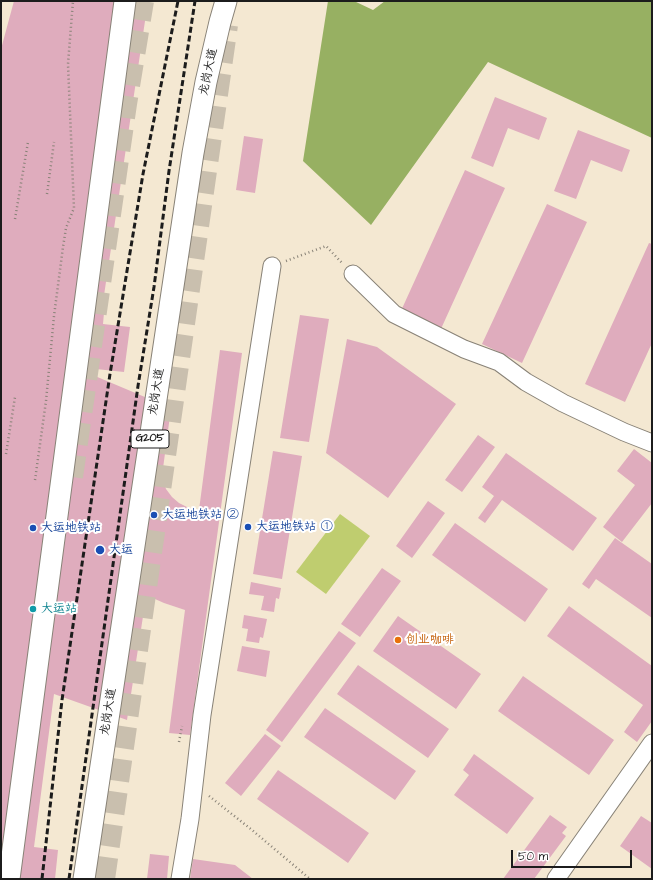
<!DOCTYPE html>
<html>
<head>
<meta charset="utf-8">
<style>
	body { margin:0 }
	#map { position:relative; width:653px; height:880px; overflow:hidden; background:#f4e8d2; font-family:"Architects Daughter",sans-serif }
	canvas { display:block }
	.frame { position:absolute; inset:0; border:2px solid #1c1c1c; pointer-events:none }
	.scale { position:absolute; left:511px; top:850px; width:121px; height:18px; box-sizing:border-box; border:2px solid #1c1c1c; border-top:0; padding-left:5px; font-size:12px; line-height:14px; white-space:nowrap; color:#1c1c1c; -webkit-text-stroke:3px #fff; paint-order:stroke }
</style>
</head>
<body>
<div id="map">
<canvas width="653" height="880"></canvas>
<div class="frame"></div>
<div class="scale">50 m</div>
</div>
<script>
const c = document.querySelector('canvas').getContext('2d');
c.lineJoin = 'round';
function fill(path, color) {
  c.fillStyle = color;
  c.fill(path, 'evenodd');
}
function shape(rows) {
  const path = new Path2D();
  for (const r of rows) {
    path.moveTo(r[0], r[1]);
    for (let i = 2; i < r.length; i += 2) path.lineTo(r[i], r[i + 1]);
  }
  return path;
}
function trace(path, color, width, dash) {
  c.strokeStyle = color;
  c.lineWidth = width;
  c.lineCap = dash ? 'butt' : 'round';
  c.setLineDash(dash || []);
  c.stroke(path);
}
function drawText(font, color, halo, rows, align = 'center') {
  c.font = font + ' "Architects Daughter","LXGW WenKai TC",sans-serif';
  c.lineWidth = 4;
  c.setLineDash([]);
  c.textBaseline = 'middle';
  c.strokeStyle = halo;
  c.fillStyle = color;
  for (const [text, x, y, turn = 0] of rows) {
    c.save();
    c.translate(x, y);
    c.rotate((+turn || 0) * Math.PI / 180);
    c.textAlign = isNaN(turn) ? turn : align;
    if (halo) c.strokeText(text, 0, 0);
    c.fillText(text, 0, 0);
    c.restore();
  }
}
fill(shape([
	[340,514,370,536,326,594,296,572]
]), '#bfcd6f');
fill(shape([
	[328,1,354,1,373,10,385,1,652,1,652,138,488,62,371,225,303,161]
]), '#97b062');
fill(shape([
	[14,1,148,1,103,302,105,302,103,324,130,327,124,372,96,369,95,376,171,408,162,476,166,489,172,497,179,503,189,508,199,510,220,350,242,353,190,735,169,733,185,610,164,603,155,599,144,610,127,720,54,694,34,847,58,850,55,879,1,879,1,49],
	[495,97,547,118,539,140,508,128,493,167,471,158],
	[578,130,630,150,622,172,591,160,576,199,554,191],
	[244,136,263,139,255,193,236,190],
	[465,170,505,188,440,331,400,313],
	[547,204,587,222,522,363,482,344],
	[649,243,652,244,652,343,625,402,585,384],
	[300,315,329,319,309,442,280,438],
	[347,339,377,347,456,404,388,498,326,453],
	[478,435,495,447,462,492,445,480],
	[634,449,652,463,652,503,622,542,603,527,635,485,617,471],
	[273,451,302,456,282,579,253,574],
	[506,453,597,518,573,551,502,500,485,523,478,518,494,496,482,487],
	[428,501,445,513,412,558,396,546],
	[455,523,548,589,525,622,432,555],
	[615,538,652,564,652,618,596,579,589,589,582,584],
	[382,568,401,581,360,637,341,624],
	[251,582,281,588,279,599,276,598,274,612,261,610,264,596,249,594],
	[569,606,652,666,652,721,637,742,624,732,643,705,547,636],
	[244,615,267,619,263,638,260,637,259,643,246,641,248,629,242,628],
	[398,616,481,674,456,709,373,651],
	[339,631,356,643,282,742,266,730],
	[242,646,270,651,266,677,237,671],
	[358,665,449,729,428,758,337,694],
	[523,676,614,740,589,775,498,711],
	[325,708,416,771,395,800,304,737],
	[265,734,281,746,241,796,225,783],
	[474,754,534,798,507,834,454,795,469,775,463,770],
	[278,770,369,833,348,863,257,799],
	[550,815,567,827,562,833,566,836,534,879,503,879],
	[641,816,652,823,652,869,620,846],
	[150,854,169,856,167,879,147,879],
	[193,859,235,865,253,879,190,879]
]), '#dfacbd');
trace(shape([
	[72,477,126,104,143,1],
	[104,879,227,25]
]), '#c9bfae', 22, [22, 11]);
const minor = shape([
	[353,274,394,314,464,349,499,362,526,382,563,403,624,432,652,443],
	[180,879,190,819,202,715,272,266],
	[556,879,652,743]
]);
const major = shape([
	[9,879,125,1],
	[84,879,193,153,206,82,220,22,226,1]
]);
trace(minor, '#888277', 19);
trace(major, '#888277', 23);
trace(shape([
	[47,194,54,142],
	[15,219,28,142],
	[286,261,326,246,343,264],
	[6,454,15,397],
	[35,480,46,401,54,316,63,247,66,228,74,208,68,64,73,1],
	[179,742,182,726],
	[209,796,252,830,310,879]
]), '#888277', 2.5, [1, 3]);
trace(minor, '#fff', 17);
trace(major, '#fff', 21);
trace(shape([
	[42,879,62,700,110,374,143,174,178,1],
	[69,879,138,386,154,287,169,171,195,1]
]), '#1c1c1c', 3, [6, 3]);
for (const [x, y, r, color] of [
	[154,515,4,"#1a4fb4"],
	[248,527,4,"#1a4fb4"],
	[33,528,4,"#1a4fb4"],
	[100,550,5,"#1a4fb4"],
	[33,609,4,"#0f9aa8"],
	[398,640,4,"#e8710a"]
]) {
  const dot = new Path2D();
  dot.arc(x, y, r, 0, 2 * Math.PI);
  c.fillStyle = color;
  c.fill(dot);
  trace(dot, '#fff', 1.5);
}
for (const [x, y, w] of [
	[150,439,38]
]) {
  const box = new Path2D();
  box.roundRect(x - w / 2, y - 9, w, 18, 3);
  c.fillStyle = '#fff';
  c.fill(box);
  trace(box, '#1c1c1c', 1);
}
drawText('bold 11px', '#1c1c1c', null, [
	["G205",150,439]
]);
drawText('12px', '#1c1c1c', '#fff', [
	["龙岗大道",209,72,-78],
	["龙岗大道",157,392,-81],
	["龙岗大道",109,712,-81]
]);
drawText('12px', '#164399', '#fff', [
	["大运地铁站 ②",162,515],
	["大运地铁站 ①",256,527],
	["大运地铁站",41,528],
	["大运",109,550]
], 'left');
drawText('12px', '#0d838f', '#fff', [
	["大运站",41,609]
], 'left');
drawText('12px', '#c56008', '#fff', [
	["创业咖啡",406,640]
], 'left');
</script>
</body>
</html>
